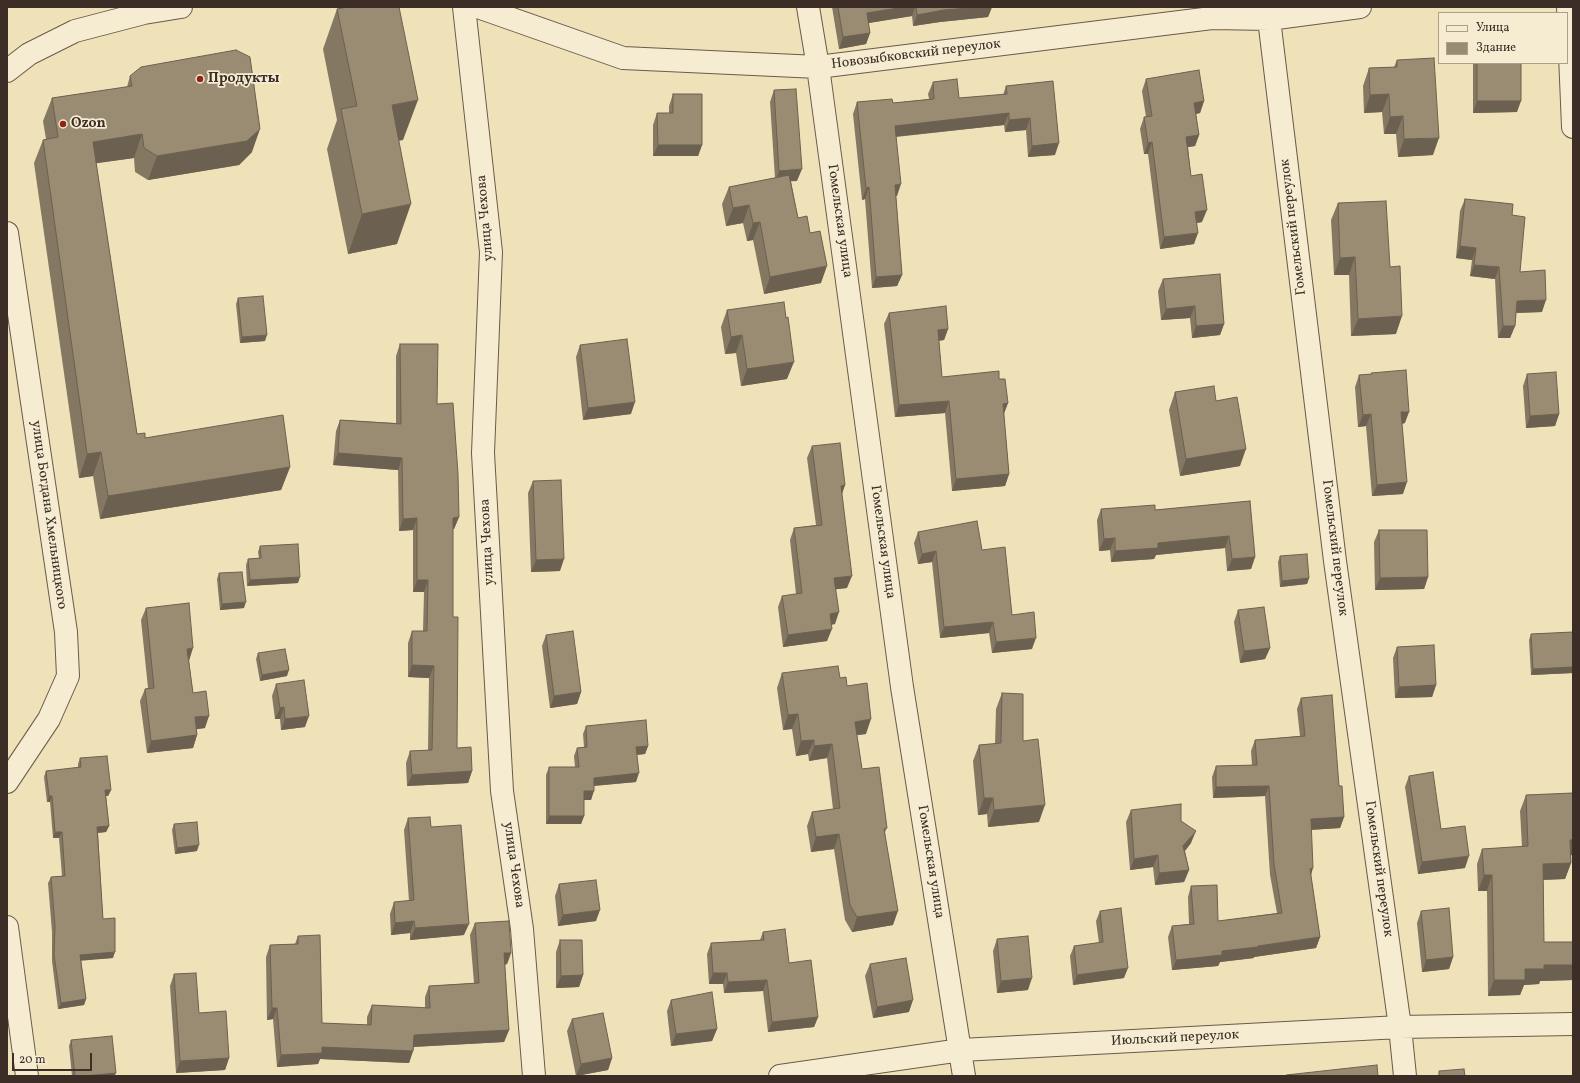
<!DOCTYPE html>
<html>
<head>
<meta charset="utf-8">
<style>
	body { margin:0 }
	#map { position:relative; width:1580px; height:1083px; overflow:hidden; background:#efe2b9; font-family:Vollkorn,serif }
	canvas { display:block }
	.frame { position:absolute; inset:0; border:8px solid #3d2d27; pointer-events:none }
	.legend { position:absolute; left:1438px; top:12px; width:130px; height:52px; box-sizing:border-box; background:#f5ecd2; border:1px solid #aba08e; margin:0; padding:5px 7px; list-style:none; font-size:12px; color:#3d2d27 }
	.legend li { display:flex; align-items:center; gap:8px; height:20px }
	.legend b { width:20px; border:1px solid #aba08e }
	.scale { position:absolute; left:12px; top:1053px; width:80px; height:18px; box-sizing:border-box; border:2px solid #3d2d27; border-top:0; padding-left:5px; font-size:12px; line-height:14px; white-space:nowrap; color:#3d2d27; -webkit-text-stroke:3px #f5ecd2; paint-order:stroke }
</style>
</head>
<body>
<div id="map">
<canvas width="1580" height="1083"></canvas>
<div class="frame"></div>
<ul class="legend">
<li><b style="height:5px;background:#f5ecd2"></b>Улица</li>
<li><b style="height:11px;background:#9a8b73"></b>Здание</li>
</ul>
<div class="scale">20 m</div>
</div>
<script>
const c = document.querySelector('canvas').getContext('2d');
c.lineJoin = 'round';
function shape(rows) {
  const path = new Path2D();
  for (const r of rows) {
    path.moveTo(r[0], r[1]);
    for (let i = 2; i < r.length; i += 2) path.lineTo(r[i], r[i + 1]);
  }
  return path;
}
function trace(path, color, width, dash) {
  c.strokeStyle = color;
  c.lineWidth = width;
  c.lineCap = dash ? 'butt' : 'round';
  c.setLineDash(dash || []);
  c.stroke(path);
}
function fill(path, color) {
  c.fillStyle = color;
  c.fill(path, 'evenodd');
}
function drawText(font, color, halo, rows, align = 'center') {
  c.font = font + ' Vollkorn,serif';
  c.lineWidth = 3.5;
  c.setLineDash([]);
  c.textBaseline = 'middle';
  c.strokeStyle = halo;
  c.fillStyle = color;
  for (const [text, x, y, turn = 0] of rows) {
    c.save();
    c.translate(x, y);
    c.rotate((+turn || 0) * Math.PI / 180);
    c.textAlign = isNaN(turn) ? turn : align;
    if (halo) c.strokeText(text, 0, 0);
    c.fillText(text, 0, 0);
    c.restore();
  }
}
const minor = shape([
	[464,7,491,252,483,453,502,791,522,929,534,1076],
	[478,7,623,58,818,67,1212,18,1269,19,1360,7],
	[808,7,818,67,902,687,964,1076],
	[1568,7,1573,127],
	[1269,19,1335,561,1400,1027,1405,1076],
	[7,71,29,54,75,31,144,13,181,7],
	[7,233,66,632,68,676,49,719,7,782],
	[7,927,27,1076],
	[780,1076,961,1050,1400,1027,1573,1024]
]);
trace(minor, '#6a5a4c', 24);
trace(minor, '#f5ecd2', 22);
fill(shape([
	[832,7,992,7,988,17,940,22,913,26,912,16,868,23,870,33,866,44,839,49],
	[337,9,403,140,399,140,397,244,348,254,327,149,337,120,323,49],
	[1397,60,1433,155,1398,157,1396,134,1384,134,1382,112,1364,113,1363,86,1369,68,1394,67],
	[1473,63,1521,63,1517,112,1473,113],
	[130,76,252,152,239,165,148,180,135,172,134,158,96,163,137,434,145,438,290,467,281,490,100,519,93,476,79,478,34,163,43,140,46,139,43,121,52,98,127,87],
	[1146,79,1204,101,1200,113,1196,114,1199,135,1195,146,1188,147,1191,176,1202,222,1197,223,1194,244,1160,249,1148,154,1144,154,1140,129,1144,117,1146,117,1142,91],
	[1053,81,1055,155,1028,157,1026,130,1005,132,1004,125,896,137,897,196,896,196,902,275,897,286,872,288,865,199,862,200,853,114,857,102,893,103,929,99,928,94,933,82,959,98,1003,95,1006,86],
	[774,90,797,181,791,181,798,218,810,233,821,283,764,294,753,240,747,241,743,223,726,226,722,204,729,187,775,178,770,102],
	[673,94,702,145,698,156,653,156,653,125,657,113,669,113,669,106],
	[1465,199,1512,215,1520,272,1542,312,1516,313,1515,326,1510,338,1498,338,1495,279,1470,276,1472,260,1456,258,1460,211],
	[1338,203,1390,267,1396,334,1351,336,1349,275,1334,275,1331,220],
	[1163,279,1224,324,1220,335,1192,338,1190,318,1161,320,1158,291],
	[238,298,265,341,240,343,236,304],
	[727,310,787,379,741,386,736,353,725,354,721,327],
	[889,313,948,329,944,340,939,341,942,377,999,379,1008,403,1004,414,1009,474,1005,486,952,491,945,413,895,417,884,324],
	[400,344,437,404,459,517,454,529,453,529,453,617,457,748,472,771,468,783,407,786,406,763,410,751,428,750,429,678,408,677,408,643,412,631,423,631,424,592,413,592,413,530,399,531,398,470,333,465,336,431,340,420,396,423,396,356],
	[580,345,631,414,583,420,576,357],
	[1371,373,1405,423,1402,424,1403,494,1372,496,1366,426,1358,427,1355,387,1359,375,1371,374],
	[1527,374,1559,414,1555,426,1526,428,1523,386],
	[1175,392,1216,401,1240,466,1180,476,1169,410],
	[812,446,845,485,842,493,847,588,836,589,835,624,831,625,827,641,783,647,778,607,782,596,796,594,790,540,794,528,816,525,807,458],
	[533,481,560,571,531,572,528,493],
	[1250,501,1255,557,1251,569,1227,571,1225,548,1156,555,1154,559,1111,562,1110,550,1099,551,1097,520,1101,509,1155,510],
	[1379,530,1428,577,1424,589,1375,590,1374,542],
	[918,532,982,550,1012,615,1032,649,992,653,989,633,940,638,932,562,918,564,914,543],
	[260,546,298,583,247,586,246,565,248,559,259,558,258,552],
	[1280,556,1309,578,1307,584,1280,587,1278,562],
	[219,573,244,608,220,610,217,579],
	[146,608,189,661,193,693,205,728,197,729,197,735,193,748,147,753,140,701,145,689,148,688,141,620],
	[1238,610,1270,648,1265,659,1240,663,1234,622],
	[1573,632,1573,673,1531,675,1529,640,1531,634],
	[546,635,581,692,577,704,550,708,542,646],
	[1397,647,1436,685,1432,697,1395,698,1393,658],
	[258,653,287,676,260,681,256,659],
	[782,673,840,678,847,686,866,734,857,735,862,769,887,828,885,832,893,925,852,932,845,920,834,849,811,852,807,826,812,812,833,809,827,758,809,761,808,754,796,756,792,729,783,730,777,688],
	[276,684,305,727,281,730,280,719,275,719,272,696],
	[1002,693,1023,741,1039,822,988,827,987,814,978,815,973,761,979,745,995,744,996,709],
	[1301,698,1339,786,1344,817,1340,828,1311,830,1311,875,1320,937,1316,948,1254,957,1254,958,1220,962,1218,966,1172,970,1168,937,1172,926,1189,924,1188,897,1191,886,1218,921,1277,913,1270,875,1265,796,1213,798,1212,777,1216,766,1252,765,1251,751,1255,740,1300,736,1297,709],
	[586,726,648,746,645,754,637,755,636,782,594,786,591,800,584,800,584,816,581,824,546,824,546,775,549,767,575,767,574,756,577,748,584,747,583,734],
	[80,758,111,790,108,796,106,796,109,826,106,832,98,833,103,919,113,958,81,960,86,999,84,1005,58,1009,52,961,52,932,48,883,51,877,62,876,59,838,53,838,50,802,47,802,44,777,46,771,78,768,78,764],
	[1409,776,1441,829,1465,868,1418,874,1405,787],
	[1573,793,1573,855,1571,855,1571,863,1565,879,1543,880,1544,942,1573,942,1573,980,1540,981,1539,984,1524,985,1520,995,1488,996,1487,891,1478,891,1477,864,1482,849,1522,847,1520,811,1526,795],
	[1131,810,1181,821,1191,843,1185,851,1189,870,1184,882,1155,885,1153,867,1130,870,1126,822],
	[408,818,431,827,464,935,410,940,410,933,391,935,390,914,394,902,409,901,404,830],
	[174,824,197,851,175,854,172,830],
	[559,884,596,921,558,926,555,896],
	[1100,911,1124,978,1073,985,1070,956,1074,946,1099,943,1096,921],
	[1421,911,1453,957,1449,969,1422,972,1417,923],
	[475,923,511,953,507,964,505,965,509,1030,504,1042,414,1047,413,1051,409,1063,320,1059,318,1064,277,1067,273,1019,267,1020,266,957,270,945,295,944,298,936,322,1023,367,1025,367,1017,372,1005,425,1008,425,997,429,986,474,983,470,935],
	[763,932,789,963,818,1017,814,1027,768,1032,763,991,724,993,723,984,709,984,707,954,711,943,760,940],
	[997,939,1028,990,997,993,993,951],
	[560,940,583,975,579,987,556,988,556,952],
	[870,964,909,1012,873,1018,865,976],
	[174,974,199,1013,229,1058,225,1070,176,1073,170,986],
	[671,1000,717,1029,712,1041,671,1046,667,1011],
	[572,1019,612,1058,608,1070,576,1076,567,1031],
	[71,1040,116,1073,114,1076,72,1076,69,1046]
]), '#847863');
fill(shape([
	[904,7,915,7,912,16,863,24,867,13],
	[981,7,992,7,988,17,940,22,913,26,917,15,944,10],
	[870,33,866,44,839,49,843,37],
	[1389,94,1382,112,1364,113,1370,95],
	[418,100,403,140,377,145,392,105],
	[1204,101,1200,113,1190,115,1194,103],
	[1477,101,1521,101,1517,112,1473,113],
	[1009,113,1004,125,891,137,895,126],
	[1403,116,1396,134,1384,134,1390,117],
	[1030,118,1026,130,1005,132,1009,120],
	[260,129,252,152,239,165,148,180,157,156],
	[142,134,134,158,84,165,93,142],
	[1199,135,1195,146,1182,148,1186,137],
	[1439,138,1433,155,1398,157,1404,139],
	[1152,142,1148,154,1144,154,1148,143],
	[1059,143,1055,155,1028,157,1032,146],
	[658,145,702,145,698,156,653,156],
	[802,169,797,181,775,182,779,171],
	[901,184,897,196,891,196,895,185],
	[869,187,865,199,862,200,866,188],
	[411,204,397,244,348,254,362,214],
	[749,205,743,223,726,226,733,208],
	[1207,210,1202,222,1191,224,1195,212],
	[760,222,753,240,747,241,753,223],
	[1198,233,1194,244,1160,249,1164,237],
	[1460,246,1476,248,1472,260,1456,258],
	[1355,257,1349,275,1334,275,1340,258],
	[1474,265,1499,267,1495,279,1470,276],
	[827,266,821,283,764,294,770,277],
	[902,275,897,286,872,288,876,277],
	[1546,300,1542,312,1513,313,1517,301],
	[1195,306,1190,318,1161,320,1166,309],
	[1402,316,1396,334,1351,336,1358,319],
	[1224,324,1220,335,1192,338,1196,326],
	[1503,326,1515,326,1510,338,1498,338],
	[948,329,944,340,933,341,938,330],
	[267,335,265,341,240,343,242,337],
	[742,335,736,353,725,354,731,337],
	[794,362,787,379,741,386,747,369],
	[949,401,945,413,895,417,899,405],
	[635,402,631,414,583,420,588,408],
	[1008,403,1003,415,1003,404],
	[1401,412,1409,412,1405,423,1397,424],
	[1371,414,1366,426,1358,427,1363,415],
	[1559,414,1555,426,1526,428,1530,416],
	[1246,449,1240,466,1180,476,1186,459],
	[101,452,93,476,79,478,87,454],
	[338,453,402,458,398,470,333,465],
	[290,467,281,490,100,519,108,496],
	[1009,474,1005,486,952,491,956,479],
	[1407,482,1403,494,1372,496,1377,485],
	[845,485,841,497,841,486],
	[459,517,454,529,449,529,453,518],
	[417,518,413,530,399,531,403,519],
	[1229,536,1225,548,1156,555,1154,559,1111,562,1115,551,1158,543],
	[1115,538,1110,550,1099,551,1104,539],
	[936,551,932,562,918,564,922,554],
	[1255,557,1251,569,1227,571,1232,559],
	[564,559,560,571,531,572,536,560],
	[852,576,847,588,830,590,834,578],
	[300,577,298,583,247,586,250,580],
	[1428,577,1424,589,1375,590,1380,578],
	[1309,578,1307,584,1280,587,1282,581],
	[417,580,428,580,424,592,413,592],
	[246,602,244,608,220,610,222,604],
	[839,612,835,624,825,625,830,614],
	[993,622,989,633,940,638,944,627],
	[832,629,827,641,783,647,788,635],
	[1036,638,1032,649,992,653,996,642],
	[193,648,189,661,182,661,187,649],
	[1270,648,1265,659,1240,663,1244,651],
	[412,665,434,666,429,678,408,677],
	[1573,667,1573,673,1531,675,1533,669],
	[289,670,287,676,260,681,262,675],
	[1436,685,1432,697,1395,698,1399,687],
	[581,692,577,704,550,708,554,696],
	[284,707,280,719,275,719,280,708],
	[798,714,792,729,783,730,788,715],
	[209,716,205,728,191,730,195,717],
	[309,716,305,727,281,730,285,719],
	[871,719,866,734,850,736,855,722],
	[197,735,193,748,147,753,151,741],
	[814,740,808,754,796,756,801,741],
	[832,744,827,758,809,761,814,746],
	[648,746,645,754,633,755,636,747],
	[472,771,468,783,407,786,412,775],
	[639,773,636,782,591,786,594,778],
	[1269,786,1265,796,1213,798,1216,787],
	[105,790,111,790,108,796,103,796],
	[584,791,594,791,591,800,581,800],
	[49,796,52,796,50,802,47,802],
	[984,798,993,798,987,814,978,815],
	[1045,805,1039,822,988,827,994,810],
	[549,816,584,816,581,824,546,824],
	[1344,817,1340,828,1307,830,1311,819],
	[109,826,106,832,95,833,97,827],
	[1196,831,1191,843,1179,858,1183,846],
	[55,832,62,832,59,838,53,838],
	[839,834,834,849,811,852,816,837],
	[1570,840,1573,840,1573,855,1564,856],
	[199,845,197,851,175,854,177,848],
	[1158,855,1153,867,1130,870,1134,859],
	[1469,856,1465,868,1418,874,1422,862],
	[1571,863,1565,879,1537,880,1543,864],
	[1313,868,1310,879,1310,869],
	[1189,870,1184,882,1155,885,1159,873],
	[1484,875,1492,875,1487,891,1478,891],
	[600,910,596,921,558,926,563,915],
	[898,911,893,925,852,932,857,917],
	[414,921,410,933,391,935,395,923],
	[469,924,464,935,410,940,415,928],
	[1320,937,1316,948,1254,957,1254,958,1220,962,1218,966,1172,970,1176,960,1222,951],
	[115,952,113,958,78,961,80,955],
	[504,953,511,953,507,964,500,965],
	[1453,957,1449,969,1422,972,1426,960],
	[1544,965,1573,965,1573,980,1540,981,1539,984,1524,985,1520,995,1488,996,1494,980,1525,969],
	[1128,968,1124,978,1073,985,1077,975],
	[713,973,727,973,723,984,709,984],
	[583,975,579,987,556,988,561,976],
	[1032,978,1028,990,997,993,1001,981],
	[767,980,763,991,724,993,728,982],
	[86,999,84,1005,58,1009,61,1003],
	[913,1000,909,1012,873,1018,877,1007],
	[272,1008,277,1008,273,1019,267,1020],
	[818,1017,814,1027,768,1032,772,1022],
	[717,1029,712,1041,671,1046,676,1034],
	[509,1030,504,1042,410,1047,414,1035],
	[322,1047,413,1051,409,1063,320,1059,318,1064,277,1067,281,1055],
	[229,1058,225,1070,176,1073,180,1061],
	[612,1058,608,1070,576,1076,581,1064],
	[116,1073,114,1076,85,1076]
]), '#6c6150');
const building = shape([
	[347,7,399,7,418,100,392,105,411,204,362,214,341,109,357,106,337,9,347,7],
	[838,7,904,7,867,13,870,33,843,37,838,7],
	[916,7,981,7,944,10,917,15,916,7],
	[236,50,250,57,260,129,247,141,157,156,144,148,142,134,93,142,137,434,145,433,145,438,283,415,290,467,108,496,101,452,87,454,43,140,58,137,52,98,132,86,130,76,141,67,236,50],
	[1434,58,1439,138,1404,139,1403,116,1390,117,1389,94,1370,95,1369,68,1397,67,1397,60,1434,58],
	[1477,63,1521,63,1521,101,1477,101,1477,63],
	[1199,70,1204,101,1194,103,1199,135,1186,137,1191,176,1202,174,1207,210,1195,212,1198,233,1164,237,1152,142,1148,143,1144,117,1152,116,1146,79,1199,70],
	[957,79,959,98,1007,94,1006,86,1053,81,1059,143,1032,146,1030,118,1009,120,1009,113,895,126,901,184,895,185,902,275,876,277,869,187,866,188,857,102,892,99,893,103,934,99,933,82,957,79],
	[796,89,802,169,779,171,774,90,796,89],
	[673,94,702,94,702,145,658,145,657,113,673,113,673,94],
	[789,175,798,218,807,216,810,233,820,231,827,266,770,277,760,222,753,223,749,205,733,208,729,187,789,175],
	[1465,199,1513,204,1512,215,1525,217,1520,272,1545,270,1546,300,1517,301,1515,326,1503,326,1499,267,1474,265,1476,248,1460,246,1465,199],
	[1386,201,1390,267,1400,266,1402,316,1358,319,1355,257,1340,258,1338,203,1386,201],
	[1220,274,1224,324,1196,326,1195,306,1166,309,1163,279,1220,274],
	[263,296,267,335,242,337,238,298,263,296],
	[784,302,786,318,788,317,794,362,747,369,742,335,731,337,727,310,784,302],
	[946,306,948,329,938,330,942,377,999,371,999,379,1005,379,1008,403,1003,404,1009,474,956,479,949,401,899,405,889,313,946,306],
	[627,339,635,402,588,408,580,345,627,339],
	[400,344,438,344,437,404,453,403,458,474,459,517,453,518,453,617,458,617,457,748,471,747,472,771,412,775,410,751,432,750,434,666,412,665,412,631,427,631,428,580,417,580,417,518,403,519,402,458,338,453,340,420,401,424,400,344],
	[1406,370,1409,412,1401,412,1407,482,1377,485,1371,414,1363,415,1359,375,1372,374,1371,373,1406,370],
	[1556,372,1559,414,1530,416,1527,374,1556,372],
	[1214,386,1216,401,1237,397,1246,449,1186,459,1175,392,1214,386],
	[840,443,845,485,841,486,852,576,834,578,839,612,830,614,832,629,788,635,782,596,802,593,794,528,822,525,812,446,840,443],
	[561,480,564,559,536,560,533,481,561,480],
	[1250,501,1255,557,1232,559,1229,536,1158,543,1158,548,1115,551,1115,538,1104,539,1101,509,1155,505,1155,510,1250,501],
	[977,521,982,550,1005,547,1012,615,1034,612,1036,638,996,642,993,622,944,627,936,551,922,554,918,532,977,521],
	[1379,530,1427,530,1428,577,1380,578,1379,530],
	[298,544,300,577,250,580,248,559,261,558,260,546,298,544],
	[1307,554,1309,578,1282,581,1280,556,1307,554],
	[242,572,246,602,222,604,219,573,242,572],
	[189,603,193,648,187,649,193,693,206,691,209,716,195,717,197,735,151,741,145,689,154,688,146,608,189,603],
	[1264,607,1270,648,1244,651,1238,610,1264,607],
	[573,631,581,692,554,696,546,635,573,631],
	[1573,632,1573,667,1533,669,1531,634,1573,632],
	[1434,645,1436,685,1399,687,1397,647,1434,645],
	[285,649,289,670,262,675,258,653,285,649],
	[838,666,840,678,846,677,847,686,867,683,871,719,855,722,862,769,879,767,887,828,884,829,898,911,857,917,850,905,839,834,816,837,812,812,840,808,832,744,814,746,814,740,801,741,798,714,788,715,782,673,838,666],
	[304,680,309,716,285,719,284,707,280,708,276,684,304,680],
	[1002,693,1023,694,1023,741,1038,739,1045,805,994,810,993,798,984,798,979,745,1001,743,1002,693],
	[1332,695,1339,786,1342,786,1344,817,1311,819,1313,868,1310,869,1320,937,1258,946,1258,947,1222,951,1222,955,1176,960,1172,926,1194,924,1191,886,1217,885,1218,921,1282,913,1274,864,1269,786,1216,787,1216,766,1257,765,1255,740,1305,736,1301,698,1332,695],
	[646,720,648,746,636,747,639,773,594,778,594,791,584,791,584,816,549,816,549,767,579,767,577,748,587,747,586,726,646,720],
	[107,756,111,790,105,790,109,826,97,827,103,919,115,918,115,952,80,955,86,999,61,1003,54,955,55,926,51,877,65,876,62,832,55,832,52,796,49,796,46,771,81,767,80,758,107,756],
	[1433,772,1441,829,1465,826,1469,856,1422,862,1409,776,1433,772],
	[1573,793,1573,840,1570,840,1571,863,1543,864,1544,942,1573,942,1573,965,1544,965,1544,969,1525,969,1525,980,1494,980,1492,875,1484,875,1482,849,1528,846,1526,795,1573,793],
	[1181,804,1181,821,1196,831,1183,846,1189,870,1159,873,1158,855,1134,859,1131,810,1181,804],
	[430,817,431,827,461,825,469,924,415,928,414,921,395,923,394,902,414,900,408,818,430,817],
	[197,822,199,845,177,848,174,824,197,822],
	[596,880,600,910,563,915,559,884,596,880],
	[1121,908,1128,968,1077,975,1074,946,1103,942,1100,911,1121,908],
	[1449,908,1453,957,1426,960,1421,911,1449,908],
	[509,921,511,953,504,953,509,1030,414,1035,413,1051,322,1047,322,1053,281,1055,277,1008,272,1008,270,945,298,944,298,936,320,935,322,1023,371,1025,372,1005,430,1008,429,986,479,983,475,923,509,921],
	[785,929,789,963,811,960,818,1017,772,1022,767,980,728,982,727,973,713,973,711,943,764,940,763,932,785,929],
	[1028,936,1032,978,1001,981,997,939,1028,936],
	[560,940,582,940,583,975,561,976,560,940],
	[906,958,913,1000,877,1007,870,964,906,958],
	[196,973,199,1013,226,1011,229,1058,180,1061,174,974,196,973],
	[712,992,717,1029,676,1034,671,1000,712,992],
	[603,1013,612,1058,581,1064,572,1019,603,1013],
	[112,1036,116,1073,85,1076,75,1076,71,1040,112,1036],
	[1377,1065,1378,1076,1286,1076,1286,1075,1377,1065],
	[1464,1069,1465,1076,1439,1076,1439,1071,1464,1069]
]);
fill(building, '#9a8b73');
trace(building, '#6c6150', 1);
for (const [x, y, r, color] of [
	[200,79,4,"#8f2418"],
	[63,124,4,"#8f2418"]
]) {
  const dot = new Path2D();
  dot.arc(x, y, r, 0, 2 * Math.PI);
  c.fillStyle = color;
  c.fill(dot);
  trace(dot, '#f5ecd2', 1.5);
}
drawText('14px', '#3d2d27', '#f5ecd2', [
	["Новозыбковский переулок",916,55,-7],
	["улица Чехова",486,218,-95],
	["Гомельская улица",839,221,82],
	["Гомельский переулок",1294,227,-97],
	["улица Богдана Хмельницкого",48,515,82],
	["улица Чехова",488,542,-93],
	["Гомельская улица",882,542,82],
	["Гомельский переулок",1334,548,83],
	["Гомельская улица",930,862,81],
	["улица Чехова",513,865,82],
	["Гомельский переулок",1378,869,82],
	["Июльский переулок",1175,1039,-3]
]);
drawText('bold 14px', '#3d2d27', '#f5ecd2', [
	["Продукты",208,79],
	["Ozon",71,124]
], 'left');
</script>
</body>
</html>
